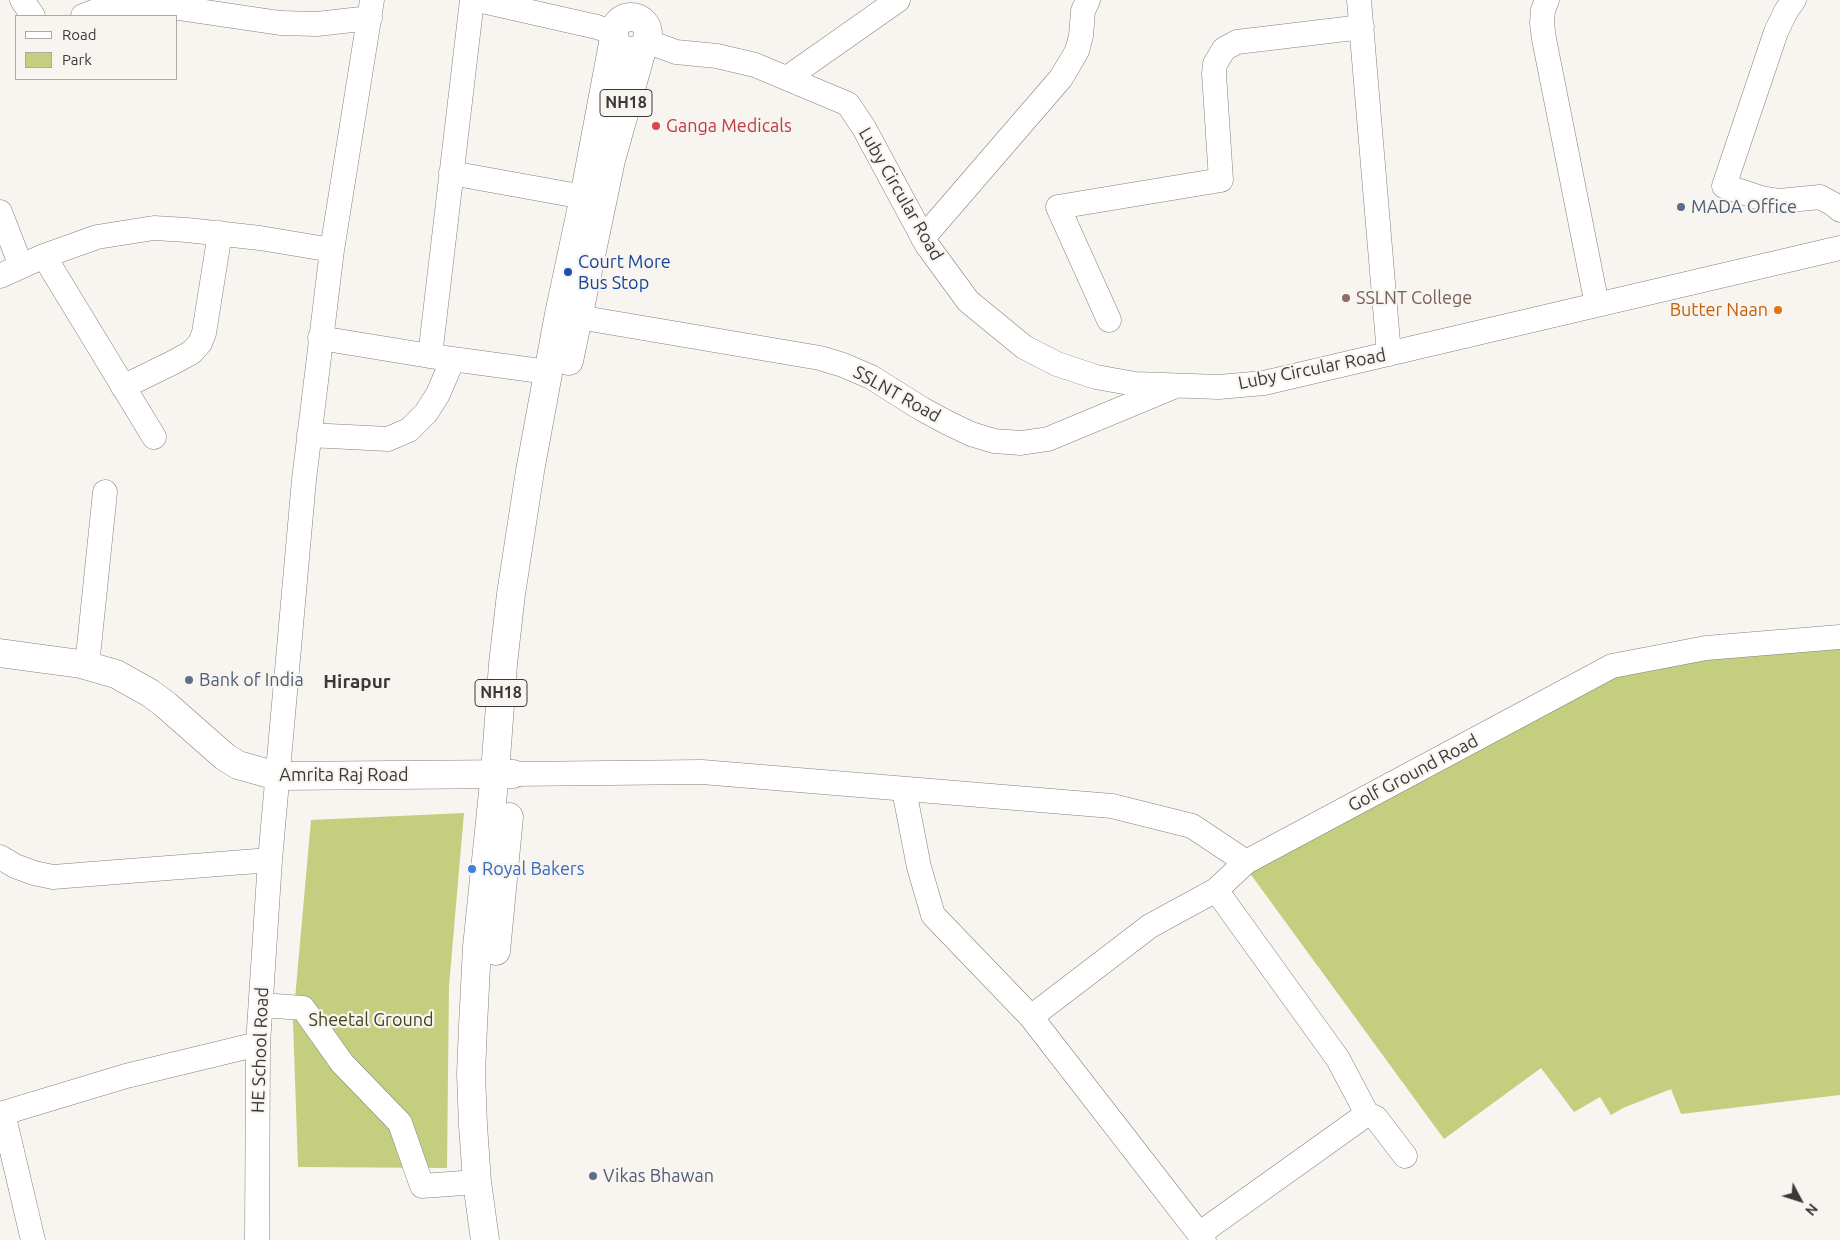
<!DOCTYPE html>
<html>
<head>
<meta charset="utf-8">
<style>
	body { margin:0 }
	#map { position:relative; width:1840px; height:1240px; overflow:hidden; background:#f8f4f0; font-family:Ubuntu,sans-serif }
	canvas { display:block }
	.legend { position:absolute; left:15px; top:15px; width:162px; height:65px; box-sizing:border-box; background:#f8f4f0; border:1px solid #aca9a6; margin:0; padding:6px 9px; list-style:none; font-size:15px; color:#3b3938 }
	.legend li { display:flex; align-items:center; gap:10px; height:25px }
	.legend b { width:25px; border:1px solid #aca9a6 }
	.north { position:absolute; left:1775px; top:1175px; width:50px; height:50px; -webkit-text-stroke:4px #f8f4f0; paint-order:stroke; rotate:130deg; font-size:14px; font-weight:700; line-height:20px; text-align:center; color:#3b3938 }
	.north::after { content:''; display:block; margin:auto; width:18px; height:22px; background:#3b3938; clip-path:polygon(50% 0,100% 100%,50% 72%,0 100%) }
</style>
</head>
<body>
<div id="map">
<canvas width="1840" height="1240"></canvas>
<ul class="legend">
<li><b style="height:6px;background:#fff"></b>Road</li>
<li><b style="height:14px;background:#c4ce7f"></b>Park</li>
</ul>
<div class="north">N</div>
</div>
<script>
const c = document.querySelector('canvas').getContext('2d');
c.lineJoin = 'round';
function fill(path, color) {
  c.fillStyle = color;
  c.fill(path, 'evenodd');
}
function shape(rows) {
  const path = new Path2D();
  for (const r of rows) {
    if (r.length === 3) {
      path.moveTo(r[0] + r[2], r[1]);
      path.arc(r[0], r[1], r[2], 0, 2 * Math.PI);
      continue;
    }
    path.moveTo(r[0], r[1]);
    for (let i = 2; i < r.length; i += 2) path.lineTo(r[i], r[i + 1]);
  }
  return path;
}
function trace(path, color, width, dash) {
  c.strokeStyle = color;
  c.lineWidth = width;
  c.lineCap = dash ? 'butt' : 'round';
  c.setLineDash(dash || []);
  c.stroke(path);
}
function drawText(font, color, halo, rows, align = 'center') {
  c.font = font + ' Ubuntu,sans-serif';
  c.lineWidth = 4.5;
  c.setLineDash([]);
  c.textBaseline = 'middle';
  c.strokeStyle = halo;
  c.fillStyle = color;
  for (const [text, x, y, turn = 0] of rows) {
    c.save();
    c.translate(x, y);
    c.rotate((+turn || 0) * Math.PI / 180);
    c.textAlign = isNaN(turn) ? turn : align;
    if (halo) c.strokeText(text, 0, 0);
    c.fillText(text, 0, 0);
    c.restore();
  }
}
fill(shape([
	[1840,629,1840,1095,1681,1114,1671,1089,1623,1108,1611,1115,1600,1097,1574,1112,1541,1068,1444,1139,1249,872,1613,671],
	[464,813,449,986,447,1168,298,1167,293,1021,311,820]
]), '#c4ce7f');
const minor = shape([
	[22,0,33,16],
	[472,0,430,356,548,372],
	[478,0,597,27,614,33],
	[1359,0,1389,354],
	[1547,0,1543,10,1542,23,1544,39,1597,305],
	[1794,0,1786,11,1776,32,1724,186,1761,198,1779,201,1820,197,1833,204,1840,210],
	[83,16,104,8,128,3,144,3,280,23,317,24,370,18],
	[646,41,676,52,717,56,755,65,848,104,864,128,927,245,968,301,1024,347,1057,364,1096,377,1135,384,1219,387,1264,383,1840,248],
	[787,78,898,0],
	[451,173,584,197],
	[0,212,21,266],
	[923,238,1061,78,1077,51,1081,36,1083,11,1088,0],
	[44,256,154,437],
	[0,276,44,256,97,237,154,228,187,230,260,238,332,250],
	[560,319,578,317,820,358,843,365,871,377,922,409,948,423,971,434,994,441,1021,443,1048,439,1171,388],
	[1109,320,1058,207,1221,180,1214,74,1215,64,1224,49,1237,42,1362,27],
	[320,338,430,356],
	[123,387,176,361,192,352,200,343,204,333,220,233],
	[309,435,388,439,409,430,426,413,438,394,453,359],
	[87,666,105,492],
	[513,774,702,772,1112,806,1192,826,1246,862],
	[904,790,919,867,933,915,1031,1017,1204,1240],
	[0,857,15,866,34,873,53,877,270,860],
	[1216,890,1338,1059,1367,1114,1376,1118,1405,1156],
	[261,1005,303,1008,342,1063,400,1123,422,1186,477,1182],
	[1031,1017,1150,926,1216,890,1246,862,1612,666,1706,648,1840,637],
	[3,1113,33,1240],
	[0,1114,126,1076,258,1044],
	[1199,1234,1367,1114],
	[257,1240,258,1044,270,860,304,480,332,250,372,0]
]);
const major = shape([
	[0,653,81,664,116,674,150,693,166,705,225,757,238,765,277,776,513,774]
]);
const highway = shape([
	[631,34,17],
	[569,361,611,160,643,46],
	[496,951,509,817],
	[485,1240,477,1182,473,1125,471,1074,473,1026,477,947,495,773,503,664,511,594,530,471,559,314,584,197,614,38]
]);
trace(minor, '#84807d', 25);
trace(major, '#84807d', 29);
trace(highway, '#84807d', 29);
trace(minor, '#fff', 24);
trace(major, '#fff', 28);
trace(highway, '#fff', 28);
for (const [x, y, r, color] of [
	[656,126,5,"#e0444e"],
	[1681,207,5,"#5c6f8a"],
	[568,272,5,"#1a4fb4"],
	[1346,298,5,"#8d6e63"],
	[1778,310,5,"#e8710a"],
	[189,680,5,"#5c6f8a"],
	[472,869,5,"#3f7fe0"],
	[593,1176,5,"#5c6f8a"]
]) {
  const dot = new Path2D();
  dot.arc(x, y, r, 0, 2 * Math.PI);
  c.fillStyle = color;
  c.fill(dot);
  trace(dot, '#f8f4f0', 2);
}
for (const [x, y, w] of [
	[626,103,52],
	[501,693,52]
]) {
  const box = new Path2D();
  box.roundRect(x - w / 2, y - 13.5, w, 27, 4);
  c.fillStyle = '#f8f4f0';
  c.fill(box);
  trace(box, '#3b3938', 1);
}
drawText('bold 16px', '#3b3938', null, [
	["NH18",626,103],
	["NH18",501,693]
]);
drawText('18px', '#be3a42', '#f8f4f0', [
	["Ganga Medicals",666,126]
], 'left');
drawText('18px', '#3b3938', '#f8f4f0', [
	["Luby Circular Road",901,194,60],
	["Luby Circular Road",1312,369,-11],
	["SSLNT Road",897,394,29],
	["Golf Ground Road",1413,773,-28],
	["Amrita Raj Road",344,775],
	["HE School Road",260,1050,-88]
]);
drawText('18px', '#4e5e75', '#f8f4f0', [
	["MADA Office",1691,207],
	["Bank of India",199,680],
	["Vikas Bhawan",603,1176]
], 'left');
drawText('18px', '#164399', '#f8f4f0', [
	["Court More",578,262],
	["Bus Stop",578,283]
], 'left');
drawText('18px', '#785e54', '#f8f4f0', [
	["SSLNT College",1356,298]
], 'left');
drawText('18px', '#c56008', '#f8f4f0', [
	["Butter Naan",1768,310]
], 'right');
drawText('18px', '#366cbe', '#f8f4f0', [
	["Royal Bakers",482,869]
], 'left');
drawText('18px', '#3f441b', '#f8f4f0', [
	["Sheetal Ground",371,1020]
]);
drawText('bold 19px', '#3b3938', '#f8f4f0', [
	["Hirapur",357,682]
]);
</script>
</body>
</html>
